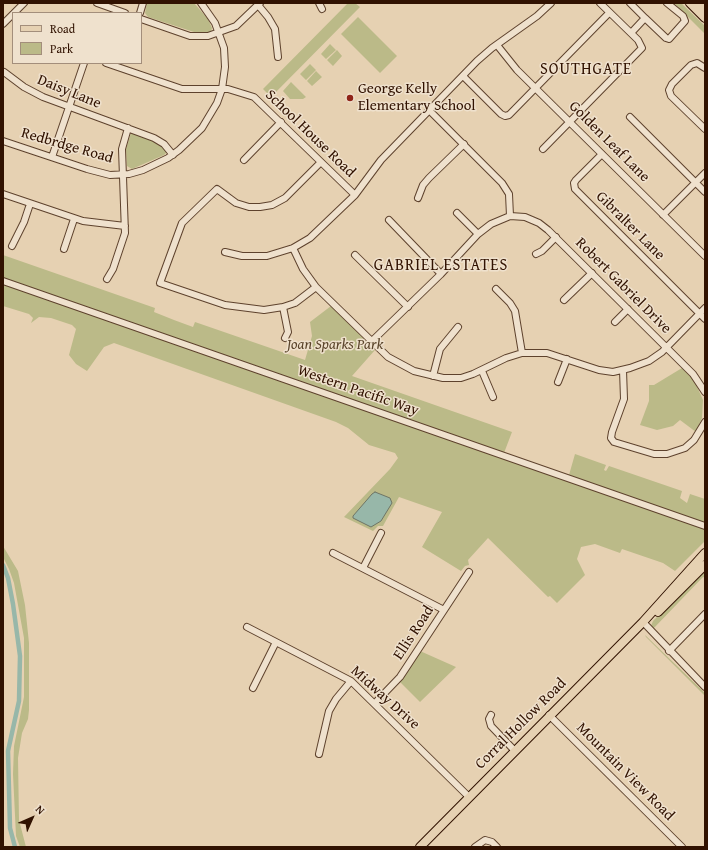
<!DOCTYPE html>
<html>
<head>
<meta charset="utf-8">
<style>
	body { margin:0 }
	#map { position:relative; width:708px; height:850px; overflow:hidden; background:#e6d1b2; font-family:"Gentium Book Plus",serif }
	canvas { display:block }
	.frame { position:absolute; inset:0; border:4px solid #311201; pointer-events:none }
	.legend { position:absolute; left:12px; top:12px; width:130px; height:52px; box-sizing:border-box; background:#efe1cd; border:1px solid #a38e7b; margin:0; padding:5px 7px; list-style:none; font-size:12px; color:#311201 }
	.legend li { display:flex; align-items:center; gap:8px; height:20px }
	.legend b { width:20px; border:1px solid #a38e7b }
	.north { position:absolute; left:12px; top:798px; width:40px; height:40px; -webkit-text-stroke:3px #efe1cd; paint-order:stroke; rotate:45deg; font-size:11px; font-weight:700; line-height:16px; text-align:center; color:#311201 }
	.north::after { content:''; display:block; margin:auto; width:14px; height:18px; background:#311201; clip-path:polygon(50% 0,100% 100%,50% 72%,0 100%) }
</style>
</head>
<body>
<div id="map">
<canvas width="708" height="850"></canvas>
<div class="frame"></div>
<ul class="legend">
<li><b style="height:5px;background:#e6d1b2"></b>Road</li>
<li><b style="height:11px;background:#bbba88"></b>Park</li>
</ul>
<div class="north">N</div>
</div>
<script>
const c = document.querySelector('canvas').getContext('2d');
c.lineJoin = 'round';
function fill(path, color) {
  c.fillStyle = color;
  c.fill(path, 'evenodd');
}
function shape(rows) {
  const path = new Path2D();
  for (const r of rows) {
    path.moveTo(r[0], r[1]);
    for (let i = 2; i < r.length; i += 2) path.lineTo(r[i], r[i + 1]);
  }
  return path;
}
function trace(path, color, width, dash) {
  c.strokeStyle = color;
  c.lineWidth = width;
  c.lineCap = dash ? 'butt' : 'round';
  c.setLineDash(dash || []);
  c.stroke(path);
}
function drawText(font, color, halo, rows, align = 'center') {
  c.font = font + ' "Gentium Book Plus",serif';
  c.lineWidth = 3;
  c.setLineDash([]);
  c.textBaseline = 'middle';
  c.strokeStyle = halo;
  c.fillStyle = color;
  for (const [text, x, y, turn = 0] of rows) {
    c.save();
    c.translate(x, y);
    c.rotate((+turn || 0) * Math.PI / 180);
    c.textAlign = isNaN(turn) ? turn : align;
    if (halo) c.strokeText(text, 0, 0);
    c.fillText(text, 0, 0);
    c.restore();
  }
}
fill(shape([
	[147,3,194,3,208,19,212,28,211,32,194,32,148,17,145,13],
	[348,3,355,3,360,7,271,97,263,89],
	[674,3,681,3,705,26,705,34],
	[358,17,397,56,380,73,341,34],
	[330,44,336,50,326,59,321,54],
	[337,50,342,56,333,66,327,60],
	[310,64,316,70,306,80,300,74],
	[316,71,322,77,312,86,307,81],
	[291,82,306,97,303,99,290,99,283,91],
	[131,133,156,141,167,152,164,155,132,169,127,166,126,149],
	[3,255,155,308,154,312,174,320,193,327,195,322,305,360,312,336,310,322,331,306,375,350,352,376,512,432,504,453,3,279],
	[3,283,705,527,705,541,675,571,663,563,622,549,620,553,595,544,581,547,577,559,585,575,557,603,550,596,548,597,488,538,468,560,469,565,465,566,461,571,422,547,442,512,399,497,383,526,378,526,373,531,344,517,390,469,398,458,395,453,369,445,348,428,336,422,114,343,104,347,87,371,76,364,69,355,76,329,72,325,51,318,39,317,31,323,33,318,29,314,3,306],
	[682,368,694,380,703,400,702,418,696,432,680,420,673,426,657,430,640,425,649,401,649,385,654,385],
	[575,454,606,465,604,470,606,471,609,466,682,491,680,498,687,503,690,494,705,499,705,523,569,475],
	[3,546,18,571,25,605,29,643,29,710,28,719,22,733,18,758,19,820,26,847,20,847,16,836,13,774,14,746,24,697,24,638,14,583,9,569,3,557],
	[705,568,705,578,703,577,653,629,651,626,653,621],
	[645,635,705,693,705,696,646,637],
	[420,651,456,667,420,702,400,682]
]), '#bbba88');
const water = shape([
	[375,492,390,498,392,503,381,521,371,527,353,518,353,516,372,494,375,492]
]);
fill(water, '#97b7a9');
trace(water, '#6e7566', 1);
trace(shape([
	[3,565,8,578,13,604,20,656,19,701,8,751,10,828,15,847]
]), '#97b7a9', 4.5);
const minor = shape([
	[97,3,125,13],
	[319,3,322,9],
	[630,3,645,18,631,33],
	[258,5,268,17,275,29,278,57],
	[14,13,24,3],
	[140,13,143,3],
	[645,18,666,38,669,39,685,21,683,16,667,3],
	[141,19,190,36,208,36,236,26,260,3],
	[3,24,13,14],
	[497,45,517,70,705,256],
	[106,63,182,89,228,89,254,97,355,195],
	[705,68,697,63,691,65,672,84,669,90,671,96,705,129],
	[4,72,24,87,43,97,154,138,164,144,173,155],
	[463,76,501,114,505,116,509,115,609,13],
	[430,111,502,183,509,194,510,216],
	[630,117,705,192],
	[3,141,87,169,110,175,129,174,143,170,168,158,179,150,202,128,217,103,222,89,225,67,224,48,215,23,201,3],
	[543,149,642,48,638,40,600,3],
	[602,154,576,180,574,183,575,189,705,319],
	[52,157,84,63],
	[244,160,281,122],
	[3,194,83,221,125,226],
	[418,198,423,185,429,178,464,144],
	[457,213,478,234],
	[663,215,705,173],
	[389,220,441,274],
	[12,246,24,222,30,204],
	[293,248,303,269,316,287,388,357,414,371,443,378,461,378,473,374,506,358,522,353,547,353,599,370,613,372,630,368,649,361,662,352,705,308],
	[64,249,74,219],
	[225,252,242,256,267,256,293,248,310,238,355,195,381,160,477,61,492,48,537,16,551,3],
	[536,254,542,251,556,237],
	[355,255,408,307],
	[107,279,113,269,125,233,122,149,128,128],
	[3,281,705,526],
	[316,287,295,303,283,307,264,310,225,305,160,283,182,223,217,189,236,203,249,207,260,207,272,205,285,198,321,162],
	[496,289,510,303,515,311,522,353],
	[564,300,592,273],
	[283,307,288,332,285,338],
	[615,322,628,309],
	[372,341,441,274,478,234,491,224,510,216,525,217,539,223,548,230,693,374,705,392],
	[623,370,624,399,612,432,611,438,614,442,654,454,667,454,685,448,694,440,705,422],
	[482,371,493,397],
	[433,376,440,349,458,327],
	[558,382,567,359],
	[333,553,444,610],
	[363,568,381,533],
	[643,622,705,687],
	[247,627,351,681,469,797],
	[669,651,705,614],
	[253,688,276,642],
	[375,703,400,677,469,572],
	[491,715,489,719,491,726,515,751],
	[549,715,682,847],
	[319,754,329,711,336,699,351,681],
	[475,847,485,840,492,842,497,847]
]);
const major = shape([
	[690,3,705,18],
	[698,3,705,10],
	[658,612,705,565],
	[420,847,643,622,705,553]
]);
trace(minor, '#5e422d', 8);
trace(major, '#311201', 10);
trace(minor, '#efe1cd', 6);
trace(major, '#e6d1b2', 8);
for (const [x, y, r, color] of [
	[350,98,4,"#8f2418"]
]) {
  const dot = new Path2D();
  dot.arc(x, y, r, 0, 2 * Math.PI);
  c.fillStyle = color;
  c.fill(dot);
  trace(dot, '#efe1cd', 1.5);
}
drawText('15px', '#311201', '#efe1cd', [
	["George Kelly",358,89],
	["Elementary School",358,106]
], 'left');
drawText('15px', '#311201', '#efe1cd', [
	["Daisy Lane",69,92,22],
	["School House Road",310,134,44],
	["Golden Leaf Lane",609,142,45],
	["Redbrdge Road",67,146,16],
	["Gibralter Lane",630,226,45],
	["Robert Gabriel Drive",623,286,45],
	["Western Pacific Way",358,391,19],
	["Ellis Road",414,633,-57],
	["Midway Drive",385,698,42],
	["Corral Hollow Road",521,724,-45],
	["Mountain View Road",625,772,45]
]);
drawText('italic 15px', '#5a442a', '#efe1cd', [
	["Joan Sparks Park",335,345]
]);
c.letterSpacing = '1px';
drawText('16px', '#311201', '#efe1cd', [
	["SOUTHGATE",586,70],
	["GABRIEL ESTATES",441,266]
]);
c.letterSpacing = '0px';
</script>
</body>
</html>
